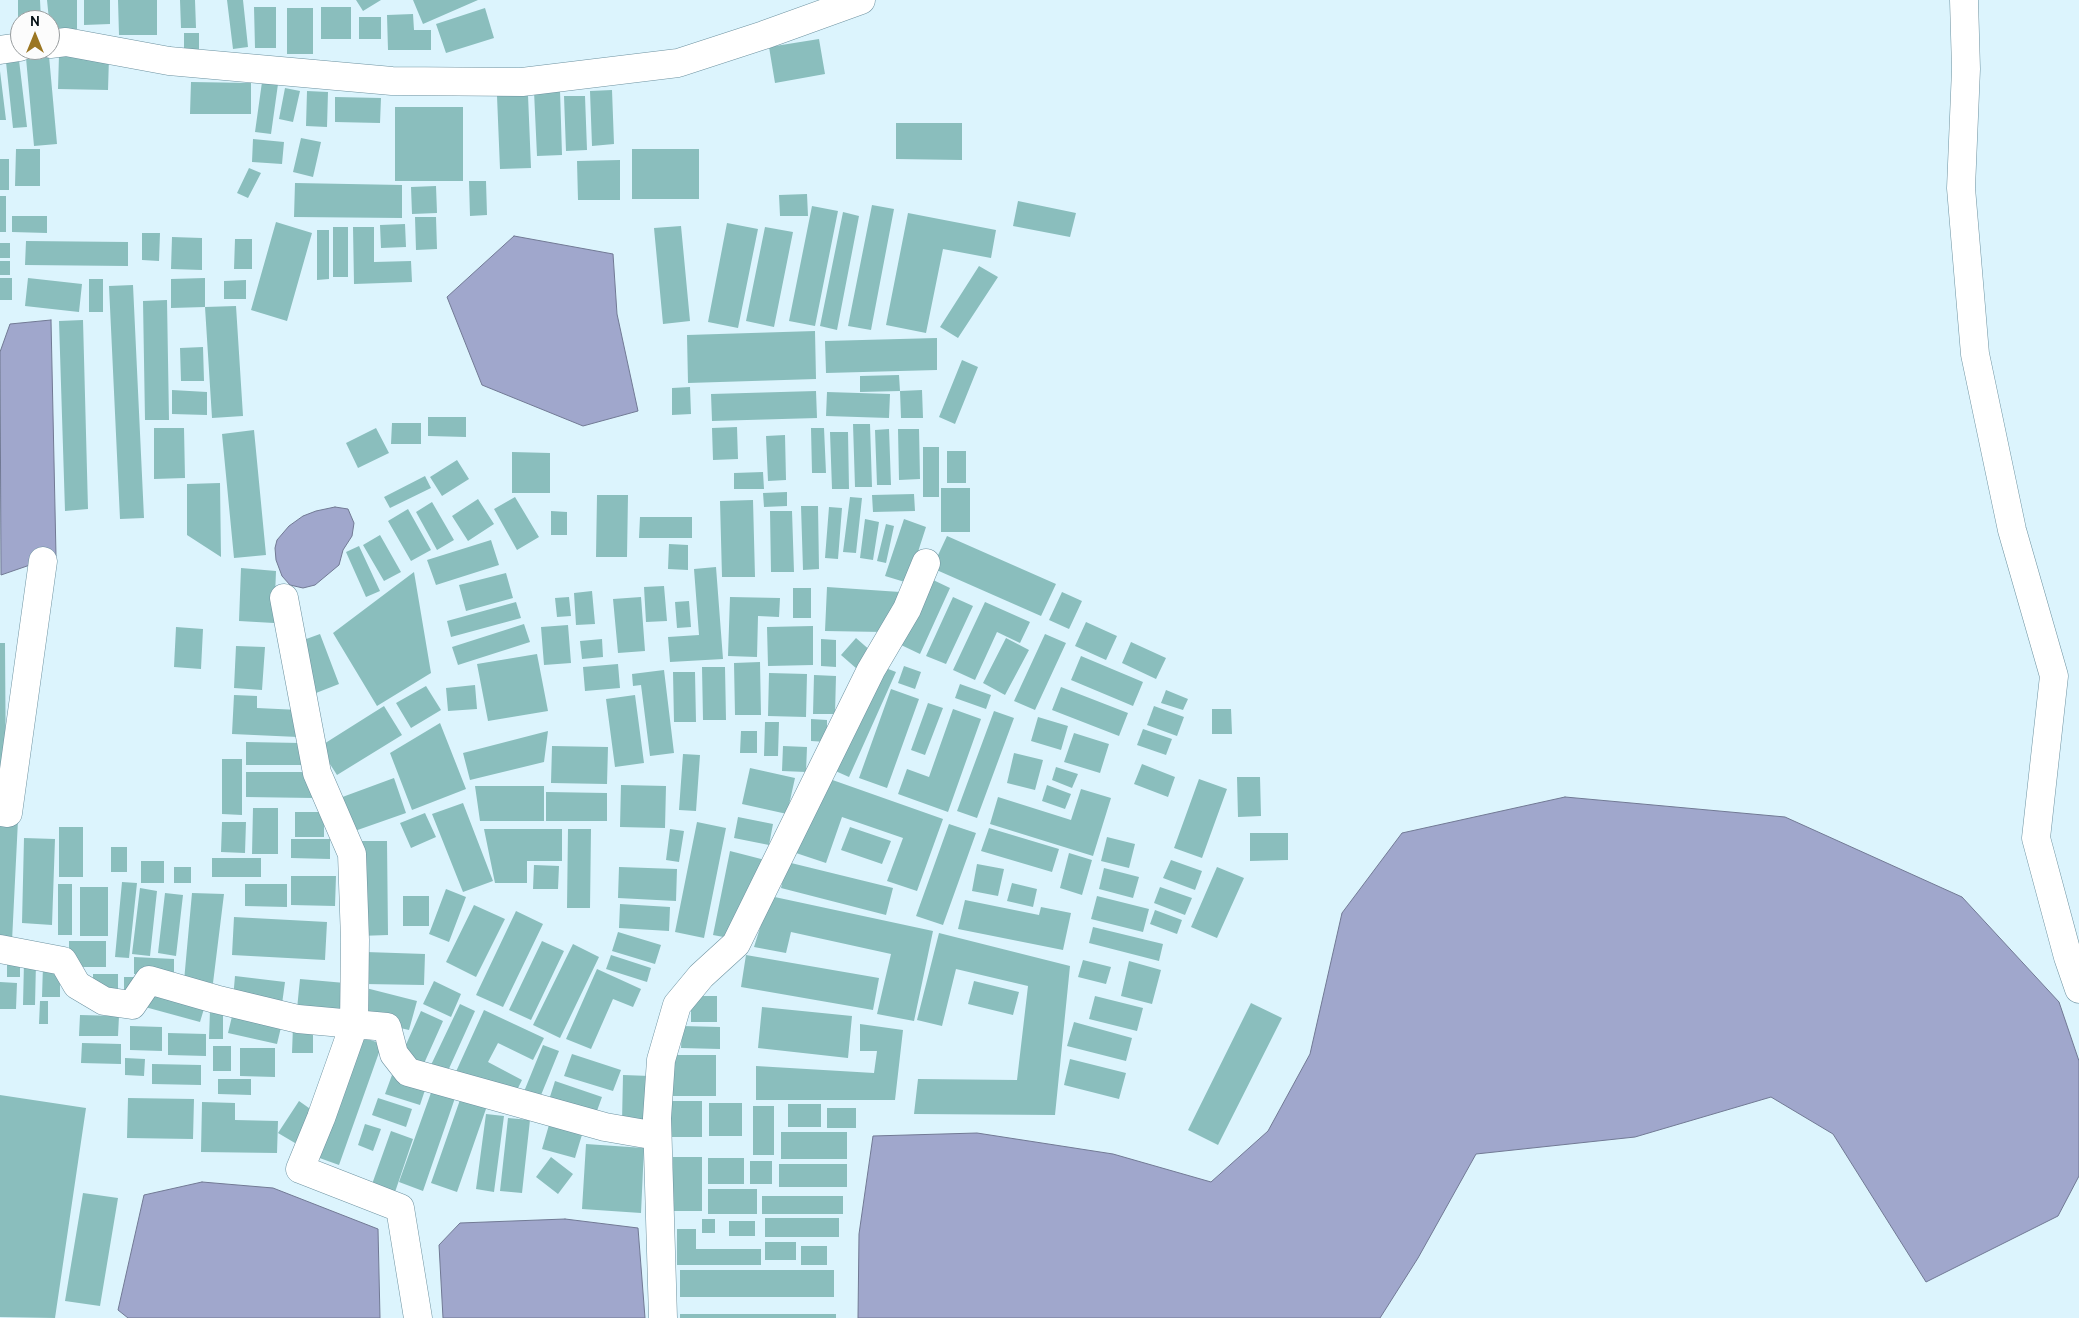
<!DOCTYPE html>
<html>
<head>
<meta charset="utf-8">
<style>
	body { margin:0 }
	#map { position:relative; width:2079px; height:1318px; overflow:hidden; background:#dcf4fd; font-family:Cabin,sans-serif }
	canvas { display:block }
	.north { position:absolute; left:10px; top:10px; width:50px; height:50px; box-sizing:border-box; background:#fcfcfc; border:1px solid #989d9f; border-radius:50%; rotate:0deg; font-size:14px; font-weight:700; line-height:20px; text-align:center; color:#020e13 }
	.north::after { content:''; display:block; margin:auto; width:18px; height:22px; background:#9b7622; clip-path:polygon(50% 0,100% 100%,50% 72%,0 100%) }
</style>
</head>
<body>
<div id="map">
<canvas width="2079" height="1318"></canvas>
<div class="north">N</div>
</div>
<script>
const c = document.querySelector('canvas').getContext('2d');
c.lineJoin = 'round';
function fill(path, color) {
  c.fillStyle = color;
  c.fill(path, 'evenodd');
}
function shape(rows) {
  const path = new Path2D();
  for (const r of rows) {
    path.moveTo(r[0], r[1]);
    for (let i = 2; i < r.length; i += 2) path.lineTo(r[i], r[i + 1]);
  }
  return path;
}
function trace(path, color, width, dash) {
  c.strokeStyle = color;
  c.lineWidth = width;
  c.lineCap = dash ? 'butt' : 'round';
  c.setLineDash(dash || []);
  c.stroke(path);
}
const water = shape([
	[514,236,613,254,617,314,638,411,583,426,482,385,447,297,514,236],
	[51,320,56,556,1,575,0,352,10,324,51,320],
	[335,507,348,509,354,523,352,536,343,550,339,565,315,585,303,588,290,585,282,576,276,560,275,548,277,540,289,526,303,516,316,511,335,507],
	[1565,797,1785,817,1962,897,2059,1002,2079,1061,2079,1176,2058,1216,1926,1282,1833,1134,1771,1097,1635,1137,1476,1154,1418,1258,1380,1318,858,1318,859,1234,873,1136,977,1133,1113,1154,1211,1182,1268,1131,1310,1054,1342,913,1402,833,1565,797],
	[202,1182,273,1188,378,1229,380,1318,128,1318,118,1310,144,1195,202,1182],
	[565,1219,638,1228,645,1318,443,1318,439,1245,460,1223,565,1219]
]);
fill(water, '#a0a7cc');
trace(water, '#717994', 1);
fill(shape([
	[18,0,40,0,41,20,20,20,20,25,18,25],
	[47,0,77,0,77,29,50,30],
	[84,0,110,0,110,24,84,25],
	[118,0,157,0,157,35,119,35],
	[180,0,195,0,196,28,181,28],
	[227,0,243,0,248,47,233,49],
	[356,0,381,0,363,11],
	[413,0,478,0,423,24],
	[254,7,276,7,276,48,255,48],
	[321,7,351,7,351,39,321,39],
	[287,8,313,8,313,54,287,54],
	[485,8,494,38,446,53,436,24],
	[413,14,414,30,431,30,431,50,388,50,387,15],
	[359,17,381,17,381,39,359,39],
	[184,33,199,33,199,54,184,54],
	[819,39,825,74,775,83,769,47],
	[59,55,109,57,108,90,58,89],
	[49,56,57,144,34,146,26,58],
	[19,60,27,127,13,128,6,62],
	[0,71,6,120,0,120],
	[191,82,251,83,251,114,190,114],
	[262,82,278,84,271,134,255,132],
	[285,88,300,91,293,122,279,119],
	[560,90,562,155,537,156,534,91],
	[612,90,614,144,592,146,590,91],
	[307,91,328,92,327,127,306,126],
	[528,95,531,168,500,169,497,96],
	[564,96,585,96,587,150,566,151],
	[335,97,381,98,380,123,335,122],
	[395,107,463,107,463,181,395,181],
	[896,123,962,123,962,160,896,159],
	[301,138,321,142,313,177,293,172],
	[253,139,284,142,282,164,252,162],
	[16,149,40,149,40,186,15,186],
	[632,149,699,149,699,199,632,199],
	[0,159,9,159,9,190,0,190],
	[620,160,620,200,578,200,577,161],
	[249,168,261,173,248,198,237,193],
	[469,181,486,181,487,215,470,216],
	[295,183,402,185,402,218,294,217],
	[436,186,437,213,412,214,411,187],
	[807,194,808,216,780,216,779,195],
	[0,196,6,196,6,232,0,232],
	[1018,201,1076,213,1070,237,1013,226],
	[872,205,894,209,871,330,848,326],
	[812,206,838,211,815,326,789,321],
	[843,212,859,216,837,330,820,326],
	[908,213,996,230,991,258,943,249,926,333,886,325],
	[12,216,47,216,47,233,12,232],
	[415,217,436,217,437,249,416,250],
	[276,222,312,233,287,321,251,310],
	[727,223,758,229,738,328,708,322],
	[405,224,406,247,381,248,380,225],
	[681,226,690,321,663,324,654,228],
	[333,227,348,227,348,277,333,277],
	[353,227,374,227,374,262,411,261,412,282,354,284],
	[765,227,793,232,774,327,746,321],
	[317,230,329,230,329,279,317,280],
	[142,233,160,233,159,261,142,260],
	[172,237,202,238,202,270,171,269],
	[235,239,252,239,252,269,234,269],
	[26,241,128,242,128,266,25,265],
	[0,243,10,243,10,258,0,258],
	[0,261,10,261,10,275,0,275],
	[979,266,998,277,958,338,940,327],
	[0,278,12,278,12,300,0,300],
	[28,278,82,284,79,312,25,306],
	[205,278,205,307,171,308,171,279],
	[89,279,103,279,103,312,89,312],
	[246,280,246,299,224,299,224,281],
	[133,285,144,518,120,519,109,286],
	[167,300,169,420,145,420,143,301],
	[236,306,243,416,212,418,205,307],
	[83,320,88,509,65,511,59,321],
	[815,331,816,379,688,383,687,335],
	[937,338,937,370,826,373,825,341],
	[203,347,204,381,181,381,180,348],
	[962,360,978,367,955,424,939,417],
	[899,375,900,391,860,392,860,376],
	[690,387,691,414,672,415,672,388],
	[172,390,207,392,207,415,172,414],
	[922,390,923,418,901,418,900,391],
	[816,391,817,418,712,421,711,394],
	[827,392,890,394,889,418,826,416],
	[428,417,466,417,466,437,428,436],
	[392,423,421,423,421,444,391,444],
	[853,424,870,424,872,487,855,487],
	[737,427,738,459,713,460,712,428],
	[154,428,184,428,185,478,154,479],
	[376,428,389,453,358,468,346,443],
	[811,428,824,428,826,473,812,473],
	[889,429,891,485,877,485,875,430],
	[898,429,919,429,920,479,899,480],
	[254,430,266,555,234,558,222,434],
	[830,432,848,432,849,489,832,489],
	[785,435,786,480,768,481,766,436],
	[923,447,939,447,939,497,923,497],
	[947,451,966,451,966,483,947,483],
	[512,452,550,453,550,493,512,493],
	[457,460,469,479,442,496,430,477],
	[763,472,764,489,734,489,734,473],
	[425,476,431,488,390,508,384,497],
	[220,483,221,557,187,535,187,484],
	[941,488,970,488,970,532,941,532],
	[787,492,787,506,764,507,763,493],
	[914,494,915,511,873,512,872,495],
	[597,495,628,495,627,557,596,557],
	[515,497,539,537,517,550,494,509],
	[850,497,862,498,856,553,843,552],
	[478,499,494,524,468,541,452,516],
	[753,500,755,577,722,577,720,501],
	[432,502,454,540,437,550,416,512],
	[801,506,818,506,819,569,803,570],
	[829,507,842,508,838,559,825,558],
	[408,509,431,550,411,561,388,521],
	[551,511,567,512,567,535,551,535],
	[770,511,792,511,794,572,771,572],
	[640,517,692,517,692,538,639,538],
	[865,519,879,522,873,560,860,558],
	[904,519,926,527,908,583,885,576],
	[886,524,894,526,886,563,877,561],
	[380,535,401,572,384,581,363,545],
	[947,536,1056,584,1041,616,932,568],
	[491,540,499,565,436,585,427,560],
	[669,544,688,545,688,570,668,569],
	[359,546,380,591,366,597,346,552],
	[716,567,723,659,670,662,668,637,699,635,694,569],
	[241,568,276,571,274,623,239,621],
	[414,572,431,673,377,706,333,633],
	[506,573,513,598,466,611,459,585],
	[929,578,950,588,920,654,899,644],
	[664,586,667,621,646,622,644,587],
	[827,587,900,592,883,632,825,631],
	[793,588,811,588,811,618,793,618],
	[592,591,595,624,576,625,574,593],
	[1062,592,1082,601,1069,629,1049,620],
	[569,597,571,616,557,617,555,598],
	[641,597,645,651,618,653,613,599],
	[730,597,780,598,779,617,758,616,757,657,728,656],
	[953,597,973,606,946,664,926,656],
	[689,601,691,627,677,628,675,602],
	[516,602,521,618,451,637,447,621],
	[985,602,1030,622,1020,643,997,632,975,680,953,670],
	[1086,622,1117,636,1106,660,1075,646],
	[524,624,530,642,458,665,452,647],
	[568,625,571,663,544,665,541,627],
	[813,626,813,665,768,666,767,627],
	[176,627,203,629,201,669,174,667],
	[320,634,339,684,316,693,298,642],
	[1045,634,1066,643,1035,710,1014,701],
	[856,638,872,652,857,669,841,655],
	[1006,638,1029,650,1005,695,983,683],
	[602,639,603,657,582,659,580,641],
	[821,639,836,640,836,667,821,666],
	[1131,642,1166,658,1156,679,1122,663],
	[0,643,5,643,6,792,0,792],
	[236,646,265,647,262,690,234,688],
	[537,654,548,711,488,721,477,664],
	[1081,656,1143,682,1133,706,1071,680],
	[760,662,761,715,735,715,734,663],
	[618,664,620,688,585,691,583,667],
	[878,665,896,672,849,777,831,769],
	[904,666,921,672,915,689,898,683],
	[702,667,725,667,726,720,703,720],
	[664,670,674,753,650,756,641,685,633,686,632,674],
	[673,672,695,672,696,722,674,722],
	[769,673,807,674,806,717,768,716],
	[814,675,836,676,835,714,813,714],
	[960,684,991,695,986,709,955,698],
	[475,685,477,709,448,711,446,688],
	[426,686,441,710,411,728,396,703],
	[1061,687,1128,713,1119,736,1052,710],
	[891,689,919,699,887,788,859,778],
	[1166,690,1188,699,1183,710,1161,703],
	[234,695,257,696,257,708,299,710,298,737,232,734],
	[635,695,644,763,615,767,606,699],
	[928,703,943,708,925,755,911,750],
	[384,706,402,735,337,775,319,747],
	[1154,706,1184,717,1177,736,1147,725],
	[953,709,981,719,948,812,898,794,907,769,929,777],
	[1212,709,1231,709,1232,734,1212,734],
	[994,711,1014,718,977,818,957,811],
	[1038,717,1068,726,1061,750,1031,741],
	[811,719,827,720,827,742,811,741],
	[765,722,779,722,778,756,764,756],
	[440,723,466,789,412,810,390,753],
	[1143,729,1172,739,1166,755,1137,745],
	[548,731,544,762,470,780,463,753],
	[741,731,757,731,757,753,740,753],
	[1074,733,1109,744,1100,773,1064,762],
	[246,742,301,743,301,765,246,765],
	[552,746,608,747,607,784,551,783],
	[783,746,807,747,806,772,782,771],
	[1014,753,1043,760,1035,790,1007,783],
	[683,754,700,755,696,811,679,810],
	[222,759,242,759,242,815,222,814],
	[1142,764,1175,777,1168,797,1134,784],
	[1056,767,1078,774,1072,788,1052,780],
	[750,768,795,778,787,814,742,804],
	[246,772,314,772,313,798,246,797],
	[824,777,943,819,917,891,887,881,903,838,842,817,826,863,796,853],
	[1237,777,1260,777,1261,816,1238,817],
	[394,778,406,813,349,833,337,799],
	[1199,779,1227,789,1202,858,1174,848],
	[621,785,666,786,665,828,620,827],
	[1047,785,1071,794,1065,809,1042,801],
	[475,786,544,786,544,821,480,821],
	[1081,789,1111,798,1093,856,990,824,998,797,1071,820],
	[546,792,607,793,607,821,546,821],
	[463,803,493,881,463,892,432,814],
	[253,808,278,808,278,854,252,854],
	[295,812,324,812,324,837,295,837],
	[425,813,436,837,411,848,400,823],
	[738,817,773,824,769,845,734,838],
	[0,819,18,820,12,941,0,940],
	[222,822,246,822,245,853,221,852],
	[697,822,726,828,704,938,675,932],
	[949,824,976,833,943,925,916,916],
	[59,827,83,827,83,877,59,877],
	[850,827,891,841,882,864,841,850],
	[989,828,1059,849,1052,872,981,851],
	[484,829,562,829,562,861,527,861,527,883,495,883],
	[568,829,591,829,590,908,567,908],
	[670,829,684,831,679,862,666,860],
	[1250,833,1288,833,1288,860,1250,861],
	[1107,837,1135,844,1129,868,1101,861],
	[24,838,55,839,52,925,22,923],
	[291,839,330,839,330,859,291,858],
	[358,841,387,841,388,935,359,936],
	[111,847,127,847,127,872,111,872],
	[730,851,769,861,734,939,713,935],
	[1069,853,1092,860,1082,895,1060,888],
	[212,858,261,858,261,877,212,877],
	[1171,860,1202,871,1195,890,1163,878],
	[141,861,164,861,164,883,141,883],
	[787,862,893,888,886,915,781,888],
	[977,864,1004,869,998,896,972,891],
	[534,865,559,866,558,889,533,889],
	[174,867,191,867,191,883,174,883],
	[619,867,677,869,676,901,618,898],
	[1217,867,1244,878,1217,938,1191,927],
	[1104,868,1139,877,1133,898,1099,889],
	[291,876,336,876,335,906,291,905],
	[122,882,137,883,129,958,115,957],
	[1012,883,1037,889,1033,907,1007,901],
	[58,884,72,884,72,935,58,935],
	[245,884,287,884,287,907,245,906],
	[80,887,108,887,108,936,80,936],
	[1160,887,1192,898,1185,915,1154,903],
	[140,888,157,891,150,956,132,954],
	[446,889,466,897,449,942,429,934],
	[165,893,183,895,176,956,158,953],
	[192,893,224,894,213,983,184,981],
	[403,896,429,896,429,926,403,926],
	[770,896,933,931,914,1021,877,1014,891,954,791,932,786,953,754,947],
	[1097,896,1149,909,1143,932,1091,919],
	[965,900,1039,915,1041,907,1071,913,1063,950,958,929],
	[620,904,670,907,669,931,619,928],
	[474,905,505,919,476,977,446,962],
	[1155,910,1182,920,1177,934,1150,924],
	[516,911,543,924,503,1007,476,995],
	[234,917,327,922,325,960,232,955],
	[1093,927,1163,944,1159,961,1089,943],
	[618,932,661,945,655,964,612,951],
	[939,933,1070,966,1055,1115,914,1114,918,1079,1017,1080,1028,986,956,969,942,1026,917,1020],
	[69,941,106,941,106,967,69,967],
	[542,941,564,951,531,1020,509,1010],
	[573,944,599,957,560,1038,533,1025],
	[366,952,425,954,424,985,365,984],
	[7,955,20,956,20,977,7,977],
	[611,955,651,968,647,982,606,969],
	[746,955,879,978,873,1010,741,987],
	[134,957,174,959,174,976,134,974],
	[1083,960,1111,967,1106,984,1078,977],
	[1129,961,1161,970,1152,1004,1121,996],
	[24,962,36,962,35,1005,23,1005],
	[43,965,60,965,60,997,42,997],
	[597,969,641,989,633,1007,613,999,591,1049,566,1039],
	[93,974,118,974,118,990,93,990],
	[235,976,285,982,282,1004,233,999],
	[124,977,138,977,138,991,124,991],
	[300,979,345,983,343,1013,297,1009],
	[434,981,461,994,451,1017,423,1004],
	[974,981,1019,992,1013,1015,968,1004],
	[0,982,17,983,16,1009,0,1009],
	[362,987,417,1001,409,1030,365,1020],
	[150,988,206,1002,200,1022,145,1007],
	[691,996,717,996,717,1022,691,1022],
	[1095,996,1143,1008,1137,1031,1089,1019],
	[40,1001,48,1001,48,1024,39,1024],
	[1251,1003,1282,1018,1218,1145,1188,1130],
	[460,1004,475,1011,447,1073,431,1065],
	[762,1007,852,1016,848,1058,758,1048],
	[234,1008,283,1019,277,1044,228,1033],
	[210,1010,223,1010,223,1039,209,1039],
	[484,1010,544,1038,533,1060,498,1043,488,1062,522,1080,515,1094,454,1076],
	[421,1011,443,1021,422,1068,400,1058],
	[80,1015,119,1016,118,1036,79,1036],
	[1074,1022,1132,1038,1126,1061,1067,1046],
	[860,1024,903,1030,895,1100,756,1100,756,1066,874,1073,877,1051,860,1051],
	[130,1026,162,1027,162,1051,130,1050],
	[293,1026,313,1026,313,1053,292,1053],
	[682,1026,720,1027,720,1049,681,1048],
	[168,1033,206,1034,206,1056,168,1055],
	[356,1035,382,1044,339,1165,314,1156],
	[82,1043,121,1044,121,1064,81,1063],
	[543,1045,559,1051,539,1100,523,1094],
	[213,1046,231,1046,231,1071,213,1071],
	[240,1048,275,1048,275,1077,240,1076],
	[572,1054,621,1070,613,1091,564,1076],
	[672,1055,716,1055,716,1096,672,1096],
	[125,1058,145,1059,144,1076,125,1075],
	[1070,1059,1126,1073,1119,1099,1064,1085],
	[152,1064,201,1065,201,1085,152,1084],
	[392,1075,426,1087,420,1105,385,1094],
	[623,1075,650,1076,649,1123,622,1122],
	[218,1079,251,1079,251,1095,218,1094],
	[555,1081,602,1097,594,1119,548,1103],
	[432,1090,455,1098,423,1191,399,1182],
	[0,1095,86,1108,55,1318,0,1317],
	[461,1097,487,1106,457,1192,431,1183],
	[128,1098,194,1099,193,1139,127,1138],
	[378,1098,412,1109,406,1127,372,1115],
	[299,1101,316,1113,295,1143,278,1133],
	[668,1101,702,1101,702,1137,668,1137],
	[202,1102,235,1103,235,1120,278,1121,277,1153,201,1152],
	[709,1103,742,1103,742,1136,709,1136],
	[788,1104,821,1104,821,1127,788,1127],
	[753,1106,774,1106,774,1155,753,1155],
	[827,1108,856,1108,856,1128,827,1128],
	[486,1114,504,1116,494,1192,476,1189],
	[508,1118,530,1120,522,1193,500,1191],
	[551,1118,584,1128,575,1158,542,1149],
	[365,1124,381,1129,373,1151,358,1145],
	[391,1131,413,1139,394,1195,371,1187],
	[781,1132,847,1132,847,1159,781,1159],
	[586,1144,644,1148,641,1213,582,1209],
	[551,1157,573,1174,558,1194,536,1177],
	[673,1157,702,1157,702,1211,673,1211],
	[708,1158,744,1158,744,1184,708,1184],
	[750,1161,772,1161,772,1184,750,1184],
	[779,1164,847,1164,847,1187,779,1187],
	[708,1189,757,1189,757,1214,708,1214],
	[83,1193,118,1198,100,1306,65,1301],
	[762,1196,843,1196,843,1214,762,1214],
	[765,1218,839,1218,839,1237,765,1237],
	[702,1219,715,1219,715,1233,702,1233],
	[729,1221,755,1221,755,1236,729,1236],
	[677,1229,696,1229,696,1249,761,1249,761,1265,677,1265],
	[765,1242,796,1242,796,1260,765,1260],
	[801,1246,827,1246,827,1265,801,1265],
	[680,1270,834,1270,834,1297,680,1297],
	[680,1314,836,1314,836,1318,680,1318]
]), '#8abebd');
const street = shape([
	[50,44,66,42,169,61,392,81,522,82,678,63,764,35,861,0],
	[0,50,20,47],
	[284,598,317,773,352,854,355,940,354,1025,321,1118,300,1169,400,1208,418,1318],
	[0,812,8,813,43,561],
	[0,949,63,961,77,985,104,1001,132,1005,149,980,215,999,298,1019,387,1027,394,1054,408,1072,605,1127,657,1136],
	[663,1318,657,1118,661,1060,677,1005,701,976,736,944,871,670,907,609,926,563]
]);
const secondary = shape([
	[1964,0,1966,69,1961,188,1975,354,2012,530,2054,676,2036,838,2068,957,2079,989]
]);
trace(street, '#6d92a0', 29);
trace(secondary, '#6d92a0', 29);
trace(street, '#fff', 28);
trace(secondary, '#fff', 28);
</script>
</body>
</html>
